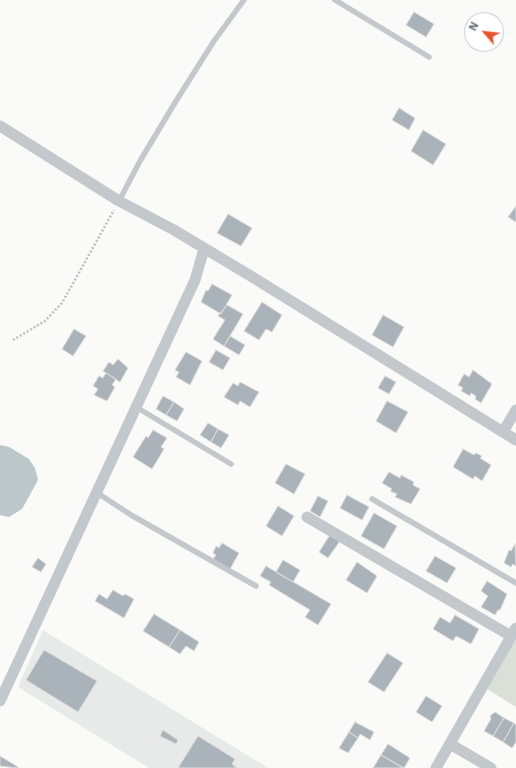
<!DOCTYPE html>
<html>
<head>
<meta charset="utf-8">
<style>
	body { margin:0 }
	#map { position:relative; width:516px; height:768px; overflow:hidden; background:#fafaf8; font-family:"Work Sans",sans-serif }
	canvas { display:block }
	.north { position:absolute; left:464px; top:12px; width:40px; height:40px; box-sizing:border-box; background:#fff; border:1px solid #c1c8cd; border-radius:50%; rotate:298deg; font-size:11px; font-weight:700; line-height:16px; text-align:center; color:#657683 }
	.north::after { content:''; display:block; margin:auto; width:14px; height:18px; background:#e4572e; clip-path:polygon(50% 0,100% 100%,50% 72%,0 100%) }
</style>
</head>
<body>
<div id="map">
<canvas width="516" height="768"></canvas>
<div class="north">N</div>
</div>
<script>
const c = document.querySelector('canvas').getContext('2d');
c.lineJoin = 'round';
function fill(path, color) {
  c.fillStyle = color;
  c.fill(path, 'evenodd');
}
function shape(rows) {
  const path = new Path2D();
  for (const r of rows) {
    path.moveTo(r[0], r[1]);
    for (let i = 2; i < r.length; i += 2) path.lineTo(r[i], r[i + 1]);
  }
  return path;
}
function trace(path, color, width, dash) {
  c.strokeStyle = color;
  c.lineWidth = width;
  c.lineCap = dash ? 'butt' : 'round';
  c.setLineDash(dash || []);
  c.stroke(path);
}
fill(shape([
	[43,630,268,768,149,768,18,687]
]), '#e8e9e9');
fill(shape([
	[516,638,516,707,487,689]
]), '#dadfd7');
fill(shape([
	[0,445,9,447,29,459,35,468,38,480,22,509,9,517,0,515]
]), '#bbc7cb');
const building = shape([
	[414,12,434,24,426,37,406,25,414,12],
	[399,108,415,118,409,130,392,120,399,108],
	[423,130,446,144,433,165,411,151,423,130],
	[516,206,516,222,508,217,516,206],
	[228,214,252,228,241,246,217,233,228,214],
	[212,284,232,295,221,314,201,302,206,290,208,291,212,284],
	[262,302,282,315,272,332,266,329,259,340,244,331,262,302],
	[227,305,243,314,224,346,213,339,225,320,218,316,227,305],
	[383,315,404,327,393,347,372,335,383,315],
	[74,329,86,336,73,356,62,349,74,329],
	[230,336,245,345,239,355,224,346,230,336],
	[216,350,230,358,223,370,209,362,216,350],
	[186,352,202,361,190,385,176,377,179,372,175,370,186,352],
	[118,359,128,368,120,382,103,371,109,362,113,365,118,359],
	[473,370,492,384,481,403,475,399,476,396,471,393,470,396,461,391,463,388,458,385,464,374,469,377,473,370],
	[106,373,116,379,112,385,115,387,107,401,94,395,98,389,93,386,99,376,103,378,106,373],
	[385,376,396,382,389,394,378,388,385,376],
	[240,382,259,392,250,407,240,401,238,405,224,397,233,383,238,386,240,382],
	[163,396,174,402,166,415,156,409,163,396],
	[387,401,408,412,396,433,376,421,387,401],
	[174,402,184,409,177,421,166,415,174,402],
	[208,423,218,429,211,442,200,435,208,423],
	[218,429,229,435,221,448,211,442,218,429],
	[153,430,167,438,161,447,164,449,152,469,133,457,146,436,148,438,153,430],
	[463,449,474,455,476,453,482,456,480,458,491,465,482,481,475,476,473,479,453,467,463,449],
	[286,464,305,474,294,494,275,483,286,464],
	[389,472,400,478,401,475,414,482,413,485,420,489,411,504,395,497,397,494,390,491,392,489,382,483,389,472],
	[347,495,369,507,362,520,340,508,347,495],
	[318,496,328,501,320,517,310,511,318,496],
	[278,506,294,516,282,536,266,526,278,506],
	[374,513,397,526,384,549,361,536,374,513],
	[330,535,340,541,328,558,319,552,330,535],
	[222,543,239,553,230,569,213,559,216,555,213,553,216,546,219,548,222,543],
	[515,544,516,566,513,564,511,567,504,563,509,550,511,551,515,544],
	[435,556,456,568,447,583,426,571,435,556],
	[38,558,46,564,41,572,32,567,38,558],
	[283,560,300,570,293,582,276,572,283,560],
	[357,562,377,576,367,593,346,580,357,562],
	[266,566,331,604,318,625,305,617,310,610,269,585,271,582,260,576,266,566],
	[487,581,507,594,500,610,498,610,495,615,481,607,488,596,481,591,487,581],
	[113,590,123,596,125,594,134,599,124,618,95,601,99,594,107,599,113,590],
	[154,614,180,630,169,647,143,631,154,614],
	[455,615,479,629,471,644,456,636,453,641,433,629,440,617,450,623,455,615],
	[180,630,199,642,194,651,186,646,180,654,169,647,180,630],
	[44,650,97,681,78,712,26,680,44,650],
	[387,653,403,663,384,692,368,682,387,653],
	[426,696,442,706,432,722,416,712,426,696],
	[495,712,504,718,493,736,484,731,491,719,490,716,495,712],
	[504,718,514,723,503,742,493,736,504,718],
	[355,722,374,732,370,740,360,734,358,738,349,732,355,722],
	[514,723,516,725,516,742,512,748,503,742,514,723],
	[163,730,178,740,176,744,160,736,163,730],
	[349,732,358,738,348,753,339,748,349,732],
	[198,736,235,759,232,764,237,768,178,768,198,736],
	[388,744,410,758,404,768,381,755,388,744],
	[381,755,403,768,373,768,381,755],
	[0,756,18,767,18,768,0,766,0,756]
]);
fill(building, '#aab3b9');
trace(building, '#dcdcda', 1);
trace(shape([
	[13,340,45,321,62,303,114,210]
]), '#bbbfc2', 2.5, [2, 2]);
trace(shape([
	[335,0,429,57],
	[119,201,140,161,176,101,214,41,244,0],
	[136,407,231,464],
	[96,492,131,515,256,586],
	[372,499,516,583]
]), '#c3c8cc', 5.5);
trace(shape([
	[0,126,119,201,174,230,249,275,516,440],
	[503,432,516,410],
	[307,517,511,636],
	[0,701,195,280,204,249],
	[450,744,491,768],
	[436,768,516,628]
]), '#c3c8cc', 11);
</script>
</body>
</html>
